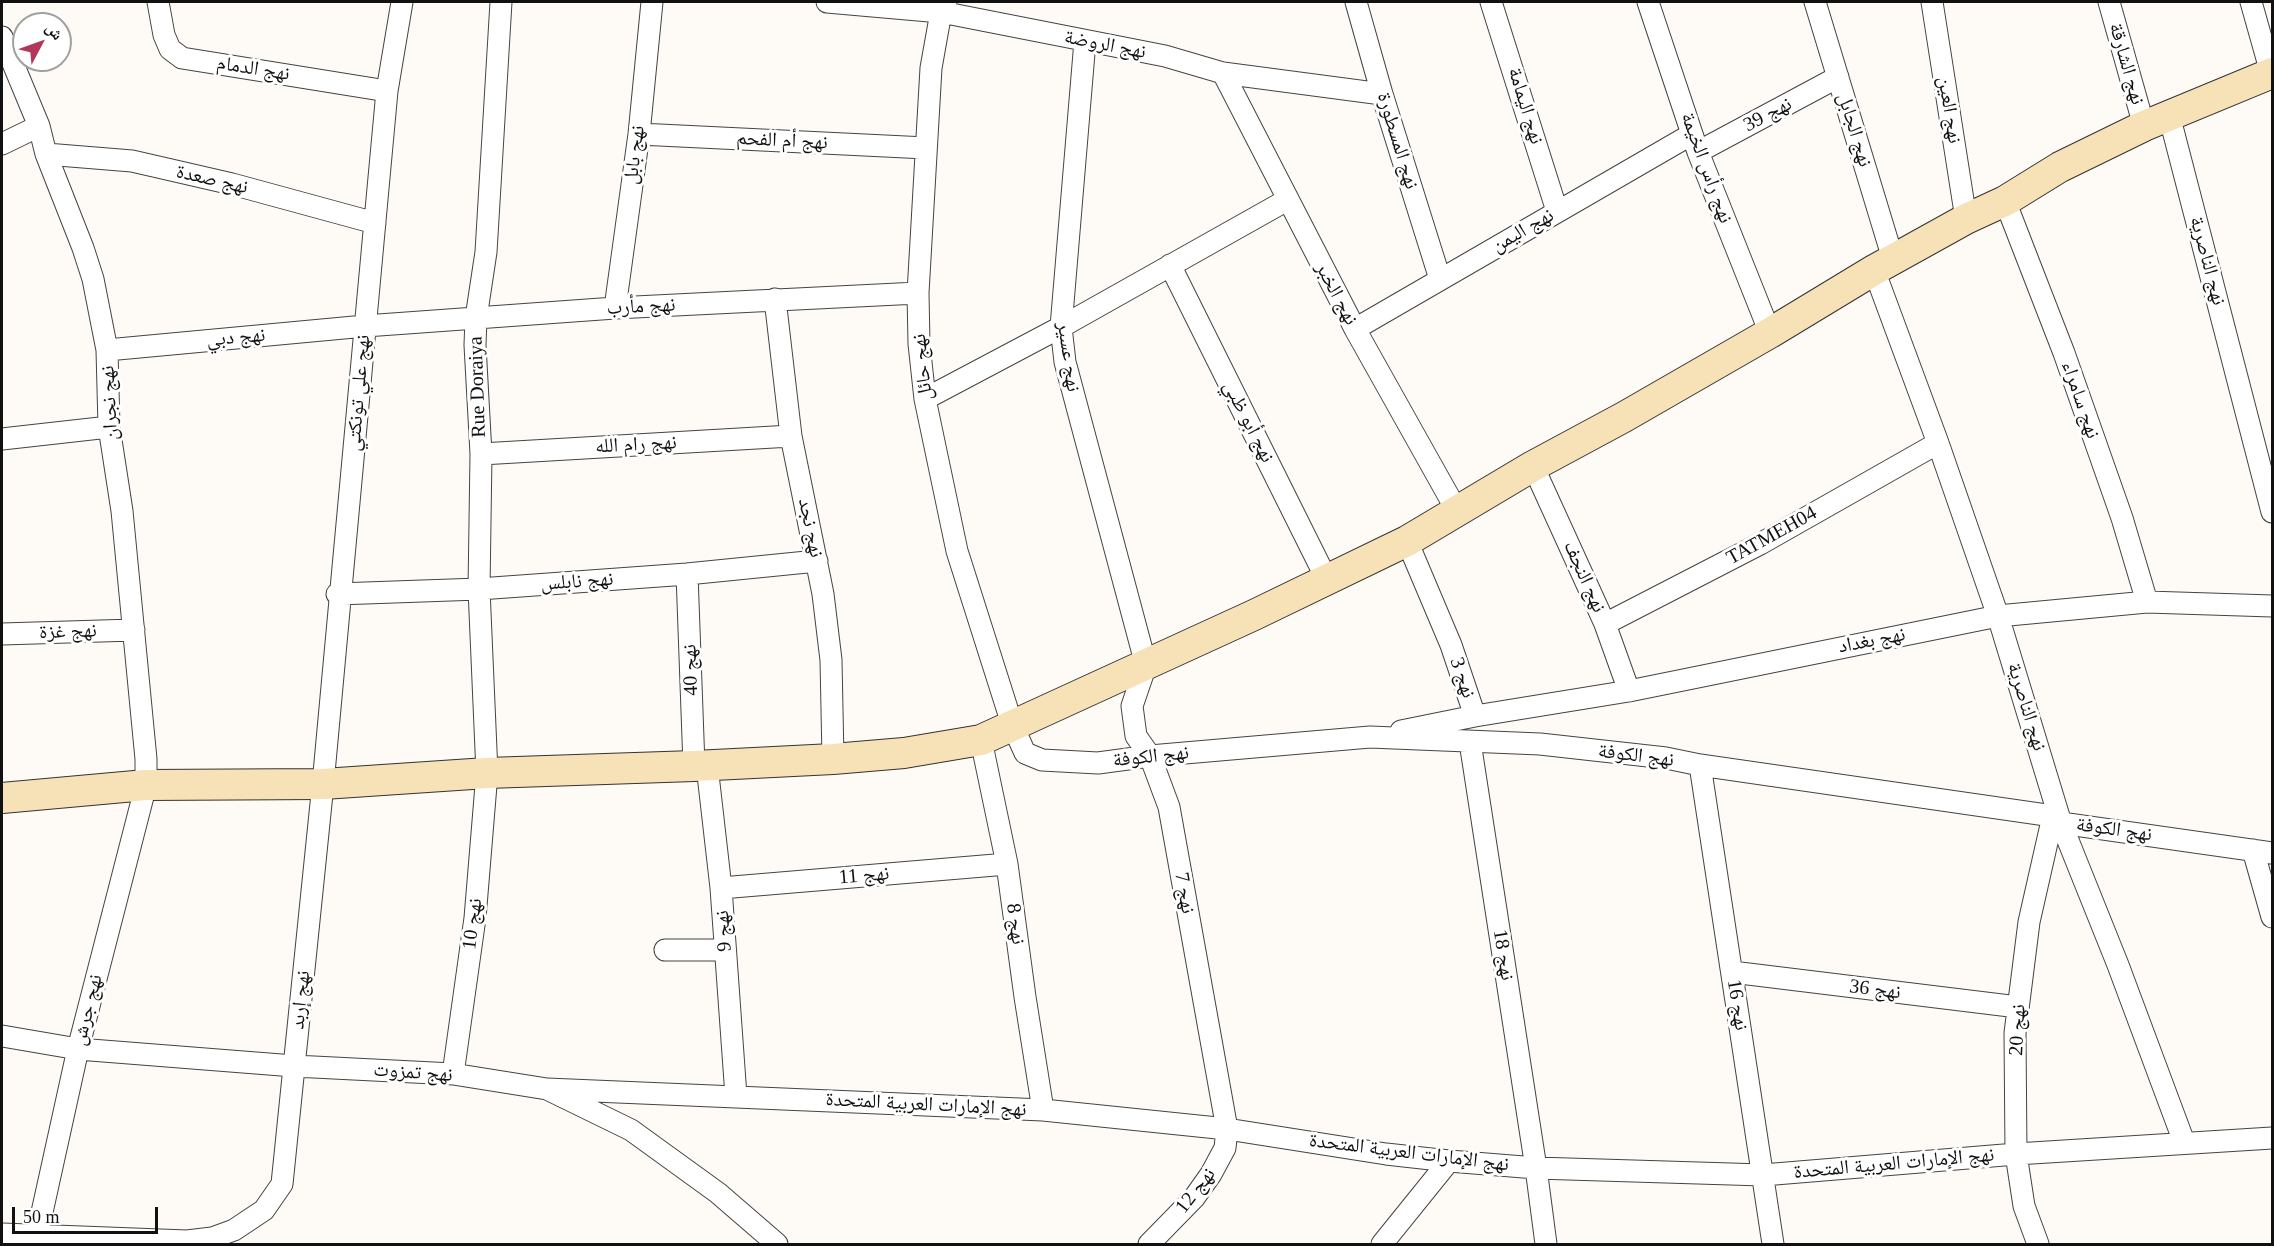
<!DOCTYPE html>
<html>
<head>
<meta charset="utf-8">
<style>
	body { margin:0 }
	#map { position:relative; width:2274px; height:1246px; overflow:hidden; background:#fefaf6; font-family:"Times New Roman","Noto Naskh Arabic",serif }
	canvas { display:block }
	.frame { position:absolute; inset:0; border:3px solid #111; pointer-events:none }
	.north { position:absolute; left:12px; top:12px; width:60px; height:60px; box-sizing:border-box; background:#fff; border:2px solid #a0a0a0; border-radius:50%; rotate:49deg; font-size:16px; font-weight:700; line-height:24px; text-align:center; color:#111 }
	.north::after { content:''; display:block; margin:auto; width:21px; height:27px; background:#b4355a; clip-path:polygon(50% 0,100% 100%,50% 72%,0 100%) }
	.scale { position:absolute; left:12px; top:1207px; width:146px; height:27px; box-sizing:border-box; border:3px solid #111; border-top:0; padding-left:8px; font-size:18px; line-height:21px; white-space:nowrap; color:#111; -webkit-text-stroke:4px #fff; paint-order:stroke }
</style>
</head>
<body>
<div id="map">
<canvas width="2274" height="1246"></canvas>
<div class="frame"></div>
<div class="north">ش</div>
<div class="scale">50 m</div>
</div>
<script>
const c = document.querySelector('canvas').getContext('2d');
c.lineJoin = 'round';
function shape(rows) {
  const path = new Path2D();
  for (const r of rows) {
    path.moveTo(r[0], r[1]);
    for (let i = 2; i < r.length; i += 2) path.lineTo(r[i], r[i + 1]);
  }
  return path;
}
function trace(path, color, width, dash) {
  c.strokeStyle = color;
  c.lineWidth = width;
  c.lineCap = dash ? 'butt' : 'round';
  c.setLineDash(dash || []);
  c.stroke(path);
}
function drawText(font, color, halo, rows, align = 'center') {
  c.font = font + ' "Times New Roman","Noto Naskh Arabic",serif';
  c.lineWidth = 6;
  c.setLineDash([]);
  c.textBaseline = 'middle';
  c.strokeStyle = halo;
  c.fillStyle = color;
  for (const [text, x, y, turn = 0] of rows) {
    c.save();
    c.translate(x, y);
    c.rotate((+turn || 0) * Math.PI / 180);
    c.textAlign = isNaN(turn) ? turn : align;
    if (halo) c.strokeText(text, 0, 0);
    c.fillText(text, 0, 0);
    c.restore();
  }
}
const minor = shape([
	[158,2,164,35,170,49,182,58,387,91],
	[827,2,941,12,1165,56,1223,73,1382,94],
	[946,2,941,12,931,68,918,293,919,344,925,399,957,551,1012,724,1025,753,1042,760,1098,763,1150,756,1370,737,1540,744,1666,758,1700,765,2053,816,2061,823,2272,853],
	[1356,2,1382,94,1440,279],
	[1491,2,1557,211],
	[1648,2,1698,152,1770,333],
	[1815,2,1893,259],
	[1932,2,1966,219],
	[2109,2,2144,126],
	[2251,2,2271,73],
	[2,37,39,126,46,154,83,248,93,279,107,350,109,427,122,511,146,759,146,785,78,1049,37,1235],
	[1085,41,1061,327,1065,362,1146,665,1132,706,1136,736,1150,756,1169,807,1227,1129,1225,1148,1211,1174,1194,1198,1149,1244],
	[1223,73,1355,329,1457,511],
	[2169,115,2272,512],
	[639,134,926,148],
	[2,144,39,126],
	[1698,152,1838,77],
	[46,154,132,161,232,184,375,223],
	[2005,201,2064,353,2122,518,2147,602],
	[1170,265,1327,580],
	[1874,270,1938,443,1998,616,2061,823,2118,965,2184,1142],
	[775,299,791,436,823,594,831,660,833,759],
	[615,308,639,134,652,2],
	[1355,329,1692,134],
	[107,350,365,326,615,308,918,293],
	[925,399,1061,327,1287,200],
	[2,439,109,427],
	[481,454,791,436],
	[1533,466,1605,624,1629,691],
	[687,574,694,766],
	[337,594,479,589,687,574,817,561],
	[1605,624,1760,544,1938,443],
	[2,634,134,630],
	[1475,716,1629,691,1998,616,2147,602,2272,606],
	[1401,731,1475,716,1451,645,1407,541],
	[981,740,1007,864,1025,997,1043,1110],
	[1470,742,1536,1168,1546,1244],
	[1700,765,1773,1244],
	[707,766,721,888,736,1096],
	[2253,850,2272,917],
	[721,888,1007,864],
	[665,950,725,950],
	[1732,972,2018,1007],
	[2,1036,78,1049,294,1066,453,1074,547,1089,631,1130,718,1193,777,1244],
	[453,1074,475,918,487,773,479,589,481,454,475,345,476,318,486,252,501,2],
	[547,1089,1043,1110,1227,1129,1386,1154,1449,1161,1536,1168,1763,1175,2016,1154,2272,1138],
	[2,1234,187,1241,212,1238,234,1230,264,1210,282,1184,323,784,387,91,402,2],
	[1382,1244,1449,1161],
	[2038,1244,2024,1206,2016,1154,2015,1033,2029,922,2053,816]
]);
const secondary = shape([
	[2,798,146,785,323,784,487,773,694,766,833,759,904,753,981,740,1254,615,1407,541,1533,466,1624,417,1770,333,1874,270,1966,219,2005,201,2060,167,2144,126,2272,73]
]);
trace(minor, '#444', 23);
trace(secondary, '#333', 32);
trace(minor, '#fff', 21);
trace(secondary, '#f7e1b7', 30);
drawText('20px', '#111', '#fff', [
	["نهج الروضة",1105,45,11],
	["نهج الشارقة",2126,64,74],
	["نهج الدمام",253,69,9],
	["نهج اليمامة",1525,106,73],
	["نهج العين",1949,110,81],
	["نهج 39",1768,115,-28],
	["نهج الجابل",1854,130,73],
	["نهج أم الفحم",782,141,3],
	["نهج المسطورة",1397,141,73],
	["نهج بابل",635,155,-83],
	["نهج رأس الخيمة",1706,168,70],
	["نهج صعدة",212,180,13],
	["نهج اليمن",1523,231,-30],
	["نهج الناصرية",2207,261,75],
	["نهج الخبر",1336,294,62],
	["نهج مأرب",641,307,-3],
	["نهج دبي",236,338,-5],
	["نهج عسير",1068,357,82],
	["نهج حائل",923,367,-96],
	["Rue Doraiya",478,387,-92],
	["نهج علي تونكتي",359,393,-85],
	["نهج سامراء",2080,400,71],
	["نهج نجران",110,403,-93],
	["نهج أبو ظبي",1248,422,63],
	["نهج رام الله",636,445,-3],
	["نهج نجد",810,528,78],
	["TATMEH04",1772,536,-29],
	["نهج النجف",1584,577,66],
	["نهج نابلس",577,582,-4],
	["نهج غزة",68,632,-2],
	["نهج بغداد",1872,641,-11],
	["نهج 40",691,670,-92],
	["نهج 3",1462,678,71],
	["نهج الناصرية",2026,707,73],
	["نهج الكوفة",1636,756,7],
	["نهج الكوفة",1151,757,-6],
	["نهج الكوفة",2114,830,8],
	["نهج 11",864,876,-5],
	["نهج 7",1184,893,80],
	["نهج 10",473,924,-83],
	["نهج 8",1015,924,82],
	["نهج 9",724,931,-94],
	["نهج 18",1503,955,81],
	["نهج 36",1875,990,7],
	["نهج إربد",301,1000,-84],
	["نهج 16",1737,1005,81],
	["نهج جرش",88,1010,-76],
	["نهج 20",2018,1030,-87],
	["نهج تمزوت",413,1073,4],
	["نهج الإمارات العربية المتحدة",926,1105,3],
	["نهج الإمارات العربية المتحدة",1409,1153,7],
	["نهج الإمارات العربية المتحدة",1894,1164,-5],
	["نهج 12",1196,1191,-52]
]);
</script>
</body>
</html>
